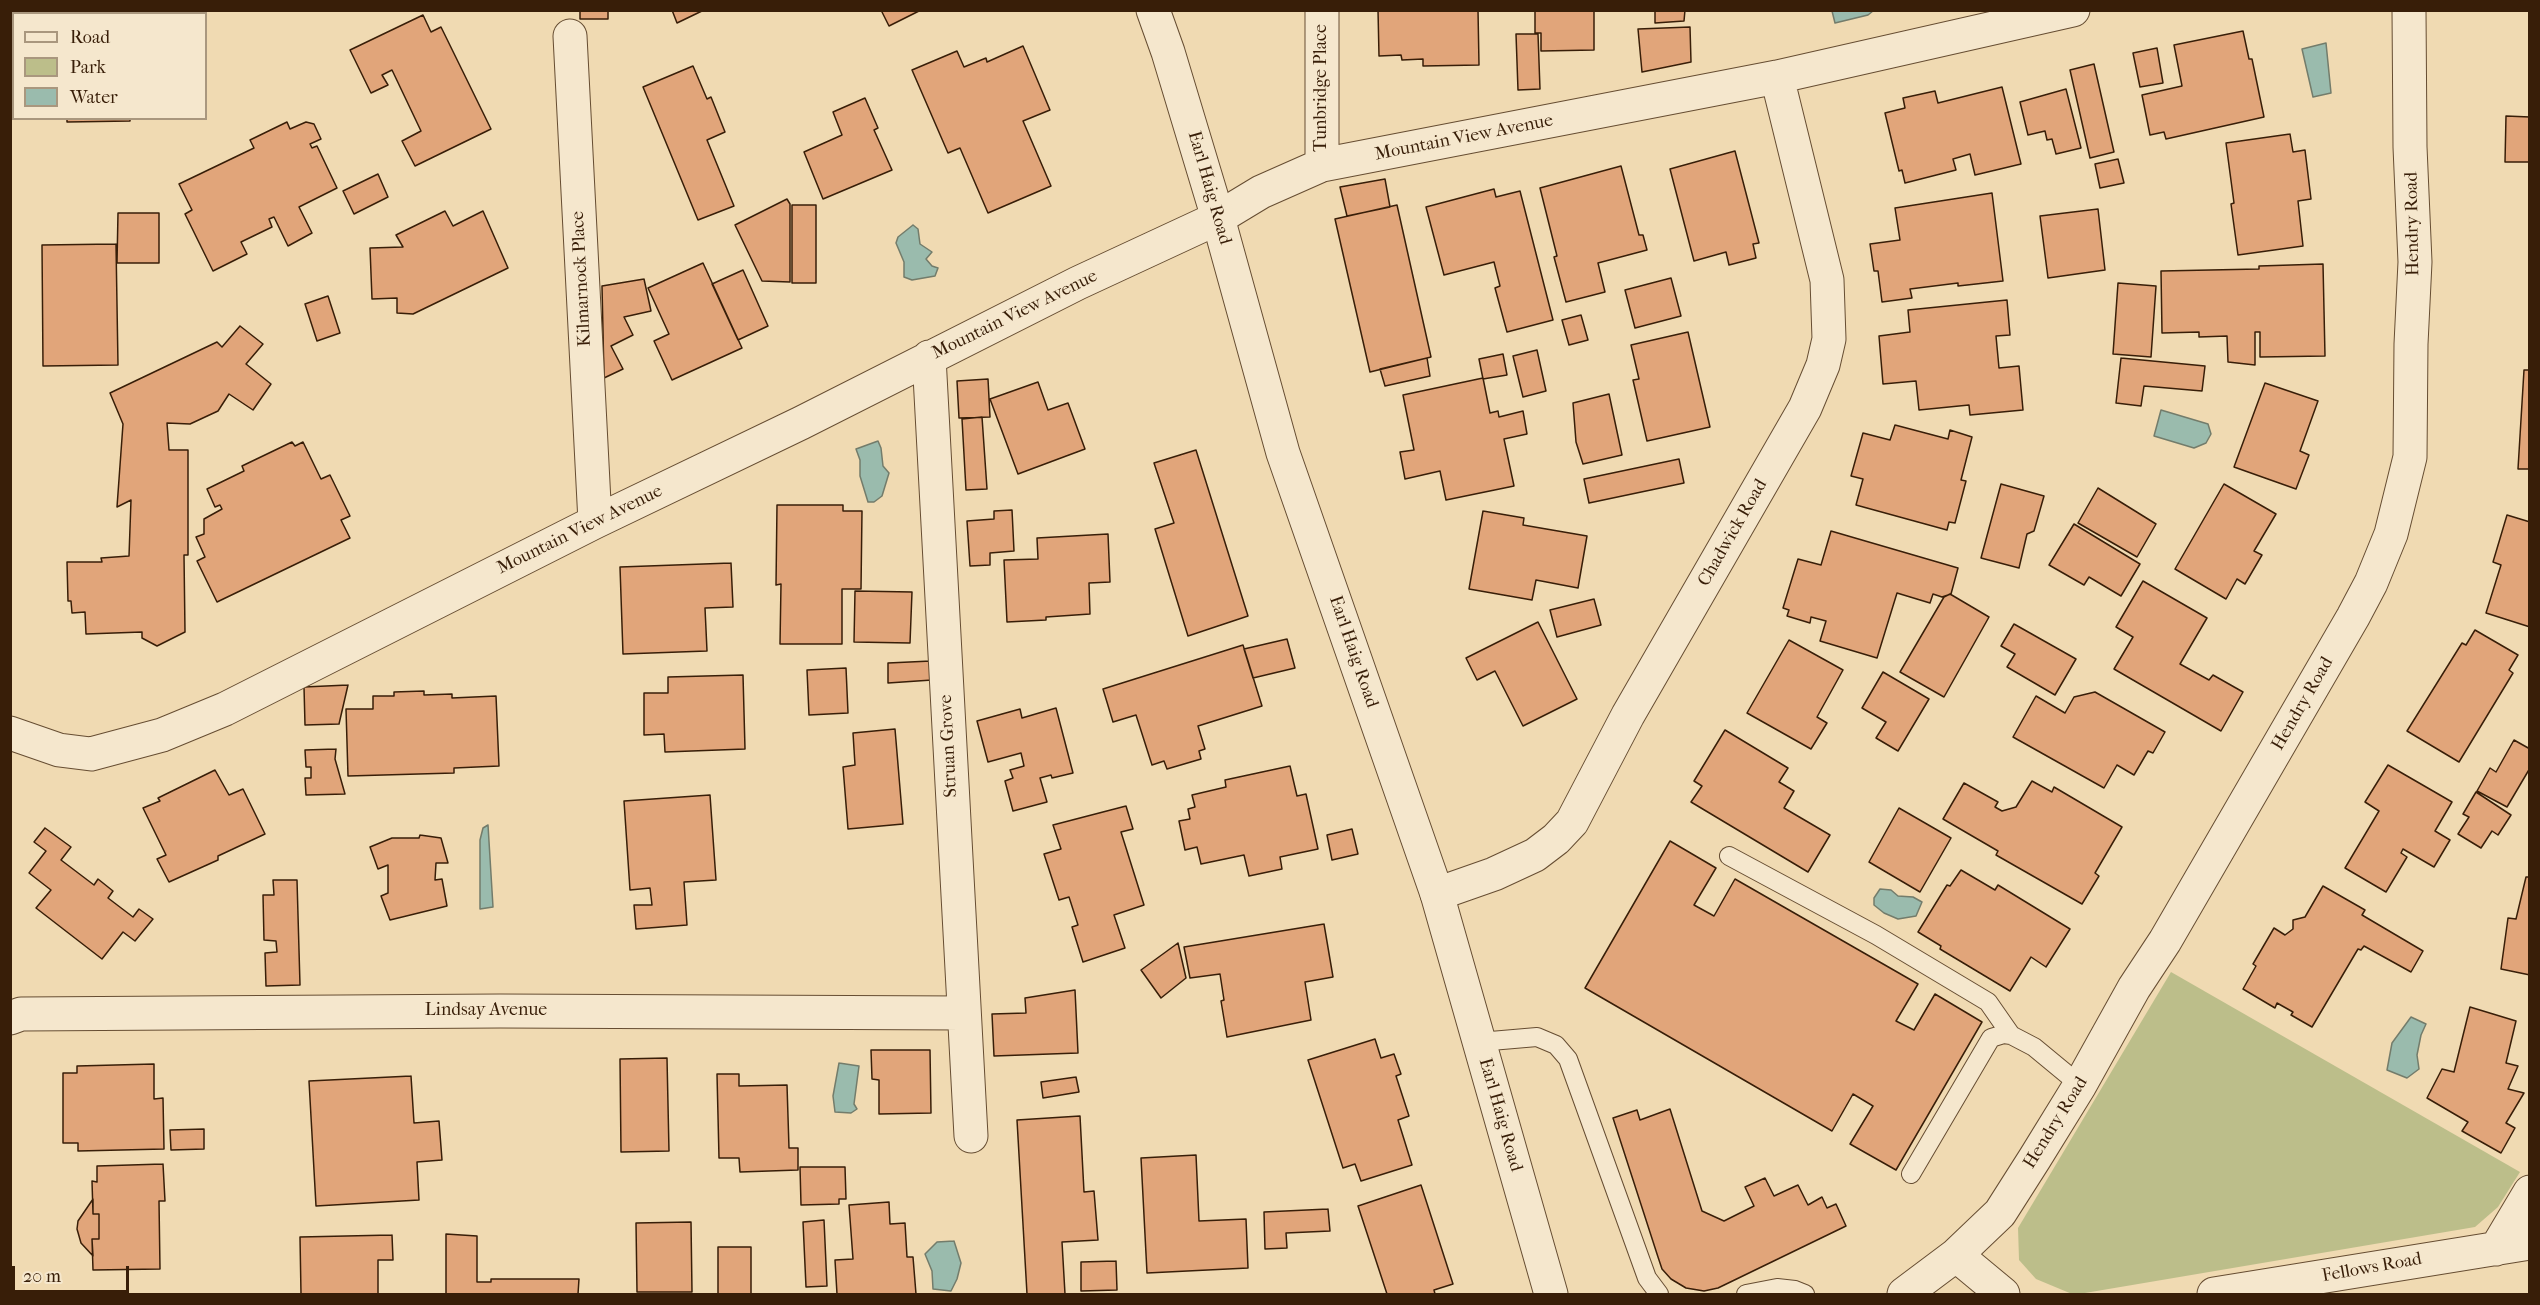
<!DOCTYPE html>
<html>
<head>
<meta charset="utf-8">
<style>
	body { margin:0 }
	#map { position:relative; width:2540px; height:1305px; overflow:hidden; background:#f0dab2; font-family:"IM FELL French Canon",serif }
	canvas { display:block }
	.frame { position:absolute; inset:0; border:12px solid #381e08; pointer-events:none }
	.legend { position:absolute; left:12px; top:12px; width:195px; height:108px; box-sizing:border-box; background:#f5e7cd; border:2px solid #a9977e; margin:0; padding:8px 10px; list-style:none; font-size:18px; color:#381e08 }
	.legend li { display:flex; align-items:center; gap:12px; height:30px }
	.legend b { width:30px; border:2px solid #a9977e }
	.scale { position:absolute; left:12px; top:1266px; width:117px; height:27px; box-sizing:border-box; border:3px solid #381e08; border-top:0; padding-left:8px; font-size:18px; line-height:21px; white-space:nowrap; color:#381e08; -webkit-text-stroke:4px #f5e7cd; paint-order:stroke }
</style>
</head>
<body>
<div id="map">
<canvas width="2540" height="1305"></canvas>
<div class="frame"></div>
<ul class="legend">
<li><b style="height:8px;background:#f5e7cd"></b>Road</li>
<li><b style="height:16px;background:#bcbe8a"></b>Park</li>
<li><b style="height:16px;background:#9abbad"></b>Water</li>
</ul>
<div class="scale">20 m</div>
</div>
<script>
const c = document.querySelector('canvas').getContext('2d');
c.lineJoin = 'round';
function fill(path, color) {
  c.fillStyle = color;
  c.fill(path, 'evenodd');
}
function shape(rows) {
  const path = new Path2D();
  for (const r of rows) {
    path.moveTo(r[0], r[1]);
    for (let i = 2; i < r.length; i += 2) path.lineTo(r[i], r[i + 1]);
  }
  return path;
}
function trace(path, color, width, dash) {
  c.strokeStyle = color;
  c.lineWidth = width;
  c.lineCap = dash ? 'butt' : 'round';
  c.setLineDash(dash || []);
  c.stroke(path);
}
function drawText(font, color, halo, rows, align = 'center') {
  c.font = font + ' "IM FELL French Canon",serif';
  c.lineWidth = 5;
  c.setLineDash([]);
  c.textBaseline = 'middle';
  c.strokeStyle = halo;
  c.fillStyle = color;
  for (const [text, x, y, turn = 0] of rows) {
    c.save();
    c.translate(x, y);
    c.rotate((+turn || 0) * Math.PI / 180);
    c.textAlign = isNaN(turn) ? turn : align;
    if (halo) c.strokeText(text, 0, 0);
    c.fillText(text, 0, 0);
    c.restore();
  }
}
fill(shape([
	[2171,972,2520,1172,2498,1207,2475,1227,2079,1294,2072,1294,2036,1279,2019,1260,2018,1228]
]), '#bcbe8a');
const water = shape([
	[1832,11,1832,10,1873,11,1868,15,1835,23,1832,11],
	[2326,43,2331,93,2313,97,2302,49,2326,43],
	[913,225,918,229,920,244,932,252,926,259,932,266,938,268,935,276,912,280,904,277,904,262,896,243,898,237,913,225],
	[2161,410,2208,424,2211,434,2206,443,2194,448,2154,436,2161,410],
	[878,441,881,448,883,466,889,473,882,496,874,502,868,502,860,476,860,460,856,449,878,441],
	[488,825,493,907,480,909,480,840,483,828,488,825],
	[1880,889,1891,890,1898,896,1913,897,1922,902,1916,916,1898,919,1884,913,1874,905,1874,898,1880,889],
	[2411,1017,2426,1024,2421,1035,2417,1055,2419,1069,2407,1078,2387,1070,2392,1043,2411,1017],
	[839,1063,859,1066,854,1104,857,1109,851,1113,835,1112,833,1096,839,1063],
	[954,1241,961,1263,957,1279,951,1291,933,1289,932,1271,925,1254,937,1242,954,1241]
]);
fill(water, '#9abbad');
trace(water, '#737c6b', 1.5);
const building = shape([
	[580,10,608,10,608,19,580,19,580,10],
	[672,10,704,10,677,23,672,10],
	[881,10,921,10,889,26,881,10],
	[1378,10,1478,10,1479,65,1423,66,1423,59,1402,60,1401,55,1379,56,1378,10],
	[1535,10,1594,10,1594,50,1541,51,1541,33,1535,33,1535,10],
	[1655,10,1685,10,1684,21,1655,23,1655,10],
	[423,15,431,32,441,27,491,129,415,166,402,141,421,131,392,70,382,75,388,85,371,93,350,50,423,15],
	[1690,27,1691,62,1642,72,1638,29,1690,27],
	[2243,31,2249,59,2252,59,2264,117,2166,139,2164,132,2150,135,2142,95,2182,86,2174,45,2243,31],
	[1516,34,1538,34,1540,89,1518,90,1516,34],
	[1023,46,1050,110,1023,121,1051,186,988,213,960,148,948,153,912,70,957,51,964,67,986,58,987,62,1023,46],
	[2157,48,2163,83,2140,87,2133,53,2157,48],
	[2094,64,2114,152,2090,158,2070,70,2094,64],
	[693,66,707,99,711,97,725,132,707,140,734,206,698,220,643,87,693,66],
	[2002,87,2021,164,1975,175,1970,154,1953,159,1956,170,1905,183,1902,170,1899,171,1885,113,1905,108,1903,98,1935,91,1938,103,2002,87],
	[2066,89,2081,148,2056,154,2052,139,2047,140,2045,131,2028,135,2020,102,2066,89],
	[865,98,878,128,874,130,892,170,823,199,804,152,842,135,833,112,865,98],
	[2506,116,2530,117,2530,162,2505,162,2506,116],
	[67,118,130,118,130,121,67,122,67,118],
	[287,122,290,129,306,122,314,124,321,139,310,144,312,148,317,146,337,188,299,207,312,233,288,246,274,217,269,219,272,227,241,242,247,254,213,271,185,214,192,210,179,184,254,148,250,140,287,122],
	[2290,134,2293,152,2305,150,2311,199,2298,201,2303,246,2238,255,2231,204,2234,203,2226,143,2290,134],
	[1735,151,1759,243,1753,244,1756,258,1729,265,1726,252,1694,261,1670,169,1735,151],
	[2118,159,2124,183,2100,188,2095,164,2118,159],
	[1621,166,1639,235,1643,235,1647,250,1598,263,1605,292,1566,302,1554,257,1557,256,1540,188,1621,166],
	[378,174,388,197,354,214,343,191,378,174],
	[1385,179,1390,207,1347,216,1340,187,1385,179],
	[1494,189,1496,197,1520,191,1553,320,1507,332,1495,288,1500,286,1494,262,1444,275,1426,207,1494,189],
	[1992,193,2003,281,1958,286,1958,283,1910,289,1912,298,1882,302,1878,271,1874,271,1870,244,1900,240,1895,208,1992,193],
	[787,199,790,204,790,282,762,281,735,225,787,199],
	[792,205,816,205,816,283,792,283,792,205],
	[1397,205,1431,357,1370,372,1335,219,1397,205],
	[2098,209,2105,270,2048,278,2040,216,2098,209],
	[445,211,453,226,483,211,508,268,413,314,397,313,397,298,372,299,370,248,403,247,396,235,445,211],
	[118,213,159,213,159,263,117,263,118,213],
	[116,244,118,365,43,366,42,245,116,244],
	[703,263,742,348,672,380,654,341,669,334,648,288,703,263],
	[2323,264,2325,356,2260,357,2260,332,2255,332,2255,365,2228,362,2227,336,2199,337,2199,332,2162,333,2161,271,2259,269,2259,266,2323,264],
	[743,270,768,326,738,340,712,284,743,270],
	[1671,278,1681,316,1635,328,1625,290,1671,278],
	[644,279,651,311,624,317,633,335,611,346,623,369,604,378,602,286,644,279],
	[2118,283,2156,286,2151,357,2113,354,2118,283],
	[328,296,340,333,317,341,305,304,328,296],
	[2007,300,2010,335,1996,336,1999,368,2019,366,2023,410,1970,415,1969,405,1919,410,1916,381,1883,384,1879,336,1910,332,1908,310,2007,300],
	[1581,315,1588,340,1569,345,1562,320,1581,315],
	[240,326,263,344,246,364,271,384,253,410,229,394,218,411,190,424,167,423,169,450,188,450,188,555,184,555,185,632,157,646,142,638,142,632,86,634,85,612,72,613,71,601,68,601,67,562,102,562,101,558,129,556,131,500,117,507,123,424,110,393,217,342,222,347,240,326],
	[1688,332,1710,427,1647,441,1633,380,1639,379,1631,345,1688,332],
	[1537,350,1546,391,1523,397,1513,356,1537,350],
	[1503,354,1507,375,1483,379,1479,359,1503,354],
	[1427,358,1430,376,1385,386,1380,369,1427,358],
	[2121,358,2205,366,2202,391,2144,386,2141,406,2116,403,2121,358],
	[2524,370,2530,370,2530,469,2518,469,2524,370],
	[1483,378,1490,413,1498,411,1499,417,1523,411,1527,434,1504,439,1514,486,1446,500,1440,471,1405,479,1400,452,1414,450,1403,395,1483,378],
	[988,379,990,417,959,418,957,381,988,379],
	[1038,382,1048,410,1068,403,1085,449,1018,474,990,399,1038,382],
	[2265,383,2318,401,2300,451,2309,455,2296,489,2234,467,2265,383],
	[1609,394,1622,455,1583,464,1576,442,1573,403,1609,394],
	[982,417,987,489,966,490,962,419,982,417],
	[1895,425,1948,439,1950,430,1972,437,1961,480,1966,481,1955,523,1949,522,1947,530,1856,505,1863,479,1851,476,1863,433,1890,440,1895,425],
	[292,442,295,446,303,442,321,479,330,475,350,516,341,520,350,538,217,602,197,561,205,557,196,537,204,534,204,519,222,509,220,505,215,507,207,489,244,471,242,466,292,442],
	[1196,450,1248,616,1188,636,1155,529,1174,523,1154,463,1196,450],
	[1679,459,1684,483,1589,503,1584,479,1679,459],
	[2001,484,2044,496,2034,531,2027,534,2019,568,1981,558,2001,484],
	[2224,484,2276,514,2254,551,2262,555,2245,584,2237,579,2226,599,2175,569,2224,484],
	[2098,488,2156,524,2137,557,2078,523,2098,488],
	[777,505,843,505,843,511,862,511,861,589,842,589,842,644,780,644,781,584,776,585,777,505],
	[1012,510,1014,551,990,553,990,565,970,566,967,521,994,519,994,511,1012,510],
	[1483,511,1524,518,1523,525,1587,536,1578,588,1536,580,1532,600,1469,589,1483,511],
	[2507,515,2530,522,2530,627,2486,613,2501,565,2493,562,2507,515],
	[2074,524,2140,564,2121,596,2089,577,2084,585,2049,565,2074,524],
	[1831,531,1958,568,1951,594,1942,597,1933,594,1930,603,1897,593,1877,658,1820,641,1826,621,1811,617,1810,623,1787,616,1789,610,1783,608,1798,559,1821,565,1831,531],
	[1108,534,1110,582,1089,583,1090,614,1046,617,1046,620,1007,622,1004,560,1038,559,1037,538,1108,534],
	[731,563,733,607,705,608,707,651,623,654,620,567,731,563],
	[2143,581,2207,618,2180,664,2209,680,2213,675,2243,692,2221,731,2114,669,2133,637,2116,627,2143,581],
	[855,591,912,592,910,643,854,642,855,591],
	[1950,594,1989,617,1944,697,1900,672,1944,597,1950,594],
	[1594,599,1601,625,1557,637,1550,610,1594,599],
	[1538,622,1577,699,1523,726,1495,671,1477,680,1466,658,1538,622],
	[2014,624,2076,659,2055,695,2007,667,2015,654,2001,646,2014,624],
	[2475,630,2518,655,2509,670,2513,673,2459,762,2407,731,2462,643,2466,645,2475,630],
	[1287,639,1295,668,1253,678,1244,649,1287,639],
	[1789,640,1843,670,1817,717,1827,723,1811,749,1747,713,1789,640],
	[1243,645,1262,706,1198,726,1205,749,1199,751,1201,759,1167,769,1164,761,1152,765,1136,715,1113,722,1103,689,1243,645],
	[931,661,932,680,888,683,888,663,931,661],
	[846,668,848,713,809,715,807,670,846,668],
	[1883,672,1929,699,1898,751,1876,738,1886,722,1862,708,1883,672],
	[743,675,745,749,665,752,664,734,644,735,644,693,668,693,668,677,743,675],
	[348,685,339,724,305,725,304,687,348,685],
	[424,691,424,695,452,694,452,698,496,696,499,766,454,768,454,773,348,776,346,709,373,709,373,696,394,696,394,692,424,691],
	[2095,692,2165,732,2153,753,2148,751,2134,775,2117,765,2104,788,2013,737,2036,696,2065,713,2074,697,2095,692],
	[1056,708,1073,773,1052,778,1051,775,1040,778,1047,802,1013,811,1005,781,1013,778,1010,770,1024,766,1021,753,988,762,977,721,1020,709,1022,718,1056,708],
	[895,729,903,824,848,829,843,767,855,765,853,733,895,729],
	[1725,730,1788,768,1779,782,1794,791,1784,808,1830,835,1808,872,1691,802,1702,786,1694,781,1725,730],
	[2514,740,2530,749,2530,768,2507,807,2477,791,2490,768,2496,772,2514,740],
	[336,749,335,759,345,794,306,795,305,778,311,778,311,767,306,767,305,750,336,749],
	[2388,765,2452,802,2435,831,2450,840,2434,867,2403,849,2401,853,2407,857,2386,892,2345,868,2379,811,2365,802,2388,765],
	[1290,766,1297,796,1306,794,1318,849,1280,857,1282,869,1249,876,1244,855,1201,864,1197,847,1185,850,1179,821,1190,819,1188,809,1195,807,1192,795,1226,787,1225,780,1290,766],
	[215,770,229,795,243,789,265,834,218,856,218,860,169,882,157,859,166,855,143,808,160,801,158,798,215,770],
	[2032,781,2052,792,2054,787,2122,827,2095,873,2099,876,2082,904,1996,855,1998,851,1943,819,1964,783,1998,802,1995,807,2002,811,2016,807,2032,781],
	[2476,792,2511,815,2498,835,2492,831,2481,848,2458,834,2469,817,2463,814,2476,792],
	[710,795,716,880,684,882,687,925,636,929,634,905,652,905,650,888,630,890,624,801,710,795],
	[1126,806,1133,829,1121,832,1144,905,1114,915,1125,948,1083,962,1072,927,1078,925,1069,897,1059,900,1044,854,1061,849,1053,825,1126,806],
	[1899,808,1951,838,1920,892,1869,862,1899,808],
	[45,828,71,847,61,860,94,885,98,879,113,891,108,898,133,917,139,909,153,919,135,941,123,932,102,959,36,908,51,890,29,873,46,851,34,842,45,828],
	[1352,829,1358,854,1332,860,1327,835,1352,829],
	[420,835,441,838,448,863,436,863,435,880,442,879,447,906,390,920,381,896,388,893,388,865,378,869,370,847,392,838,419,838,420,835],
	[1670,841,1716,868,1694,905,1714,916,1735,879,1918,984,1896,1021,1914,1030,1935,994,1982,1022,1896,1170,1850,1144,1873,1106,1853,1094,1832,1131,1585,988,1670,841],
	[1961,870,1995,890,1998,885,2070,929,2046,967,2031,957,2010,991,1940,949,1941,946,1918,932,1947,885,1950,886,1961,870],
	[2526,877,2530,877,2530,975,2501,969,2508,918,2516,919,2526,877],
	[273,880,297,880,300,985,266,986,265,953,277,952,276,941,264,940,263,895,274,895,273,880],
	[2323,886,2365,910,2362,915,2423,951,2411,972,2364,946,2361,950,2358,949,2312,1027,2291,1015,2293,1012,2277,1003,2275,1008,2243,989,2256,966,2253,964,2274,928,2285,935,2293,929,2293,920,2305,917,2323,886],
	[1324,924,1333,977,1305,982,1311,1020,1227,1037,1221,1001,1224,1000,1220,974,1190,978,1184,947,1324,924],
	[1178,943,1186,978,1161,998,1141,970,1178,943],
	[1075,990,1078,1053,994,1056,992,1014,1026,1013,1025,998,1075,990],
	[2470,1007,2516,1021,2506,1063,2518,1066,2508,1089,2524,1093,2506,1123,2515,1128,2501,1153,2462,1131,2468,1122,2427,1098,2442,1069,2454,1072,2470,1007],
	[1375,1039,1381,1058,1394,1054,1401,1074,1396,1076,1409,1116,1398,1120,1412,1165,1361,1181,1355,1164,1343,1168,1308,1060,1375,1039],
	[871,1050,930,1050,931,1113,879,1114,879,1080,872,1079,871,1050],
	[667,1058,669,1151,621,1152,620,1059,667,1058],
	[154,1064,154,1099,163,1098,164,1149,78,1151,78,1143,63,1143,63,1073,77,1073,77,1066,154,1064],
	[717,1074,739,1074,739,1086,787,1085,789,1148,798,1148,798,1170,740,1172,739,1158,719,1158,717,1074],
	[411,1076,414,1123,439,1121,442,1160,417,1162,419,1200,316,1206,309,1081,411,1076],
	[1076,1077,1079,1092,1043,1098,1041,1082,1076,1077],
	[1670,1109,1702,1211,1724,1221,1754,1206,1745,1187,1765,1178,1774,1196,1798,1185,1808,1205,1822,1197,1827,1208,1836,1204,1846,1226,1718,1288,1704,1291,1686,1288,1671,1279,1662,1269,1658,1257,1613,1118,1637,1110,1640,1120,1670,1109],
	[1080,1116,1084,1192,1094,1191,1098,1240,1062,1242,1065,1294,1027,1294,1017,1120,1080,1116],
	[204,1129,204,1149,171,1150,170,1130,204,1129],
	[1196,1155,1199,1221,1246,1219,1248,1268,1147,1273,1141,1158,1196,1155],
	[163,1164,165,1201,159,1201,160,1269,93,1270,92,1239,99,1239,99,1214,93,1214,92,1181,97,1182,97,1166,163,1164],
	[800,1167,845,1167,846,1199,839,1199,839,1204,801,1205,800,1167],
	[1421,1185,1453,1284,1434,1290,1435,1294,1387,1294,1358,1206,1421,1185],
	[93,1199,93,1214,99,1214,99,1239,92,1239,93,1256,81,1243,77,1229,78,1221,93,1199],
	[889,1202,890,1224,905,1223,907,1257,913,1257,916,1294,837,1294,835,1260,853,1259,849,1205,889,1202],
	[1328,1209,1330,1231,1286,1233,1287,1248,1265,1249,1264,1212,1328,1209],
	[824,1220,827,1286,806,1287,803,1222,824,1220],
	[691,1222,692,1292,637,1292,636,1223,691,1222],
	[446,1234,477,1236,477,1282,491,1282,491,1279,579,1279,578,1294,446,1294,446,1234],
	[392,1235,393,1260,378,1260,378,1294,301,1294,300,1237,392,1235],
	[718,1247,751,1247,751,1294,718,1294,718,1247],
	[1116,1261,1117,1290,1081,1291,1081,1262,1116,1261]
]);
fill(building, '#e1a57a');
trace(building, '#381e08', 1.5);
const service = shape([
	[1729,856,1876,935,1988,1002,2011,1035],
	[1479,1042,1537,1037,1556,1045,1568,1059,1647,1278,1659,1294],
	[1911,1174,1991,1038,2004,1034,2011,1035,2034,1047,2080,1085],
	[1746,1294,1777,1288,1795,1290,1805,1294]
]);
const minor = shape([
	[570,36,595,522],
	[1322,165,1322,10],
	[929,357,971,1136],
	[10,733,59,750,91,754,162,735,225,709,595,522,801,423,1078,283,1218,218,1261,192,1322,165,1777,77,2073,10],
	[1437,894,1494,874,1535,855,1556,839,1572,822,1628,715,1805,408,1823,365,1829,339,1827,280,1777,77],
	[10,1018,21,1014,500,1011,963,1013],
	[2496,1249,2530,1192],
	[1956,1255,2003,1294],
	[1904,1294,1956,1255,2000,1213,2035,1158,2080,1085,2134,988,2165,941,2353,617,2371,583,2391,534,2410,457,2411,344,2415,262,2410,147,2409,10],
	[2214,1294,2530,1243]
]);
const tertiary = shape([
	[1153,10,1168,52,1218,218,1283,453,1437,894,1551,1294]
]);
trace(service, '#664d32', 20);
trace(minor, '#664d32', 35);
trace(tertiary, '#664d32', 35);
trace(service, '#f5e7cd', 18);
trace(minor, '#f5e7cd', 33);
trace(tertiary, '#f5e7cd', 33);
drawText('18px', '#381e08', '#f5e7cd', [
	["Tunbridge Place",1322,88,-90],
	["Mountain View Avenue",1464,138,-11],
	["Earl Haig Road",1209,188,74],
	["Hendry Road",2413,224,-91],
	["Kilmarnock Place",582,279,-93],
	["Mountain View Avenue",1015,315,-26],
	["Mountain View Avenue",580,530,-26],
	["Chadwick Road",1733,533,-60],
	["Earl Haig Road",1353,652,71],
	["Hendry Road",2303,704,-60],
	["Struan Grove",949,746,-93],
	["Lindsay Avenue",486,1011],
	["Earl Haig Road",1500,1115,74],
	["Hendry Road",2056,1123,-58],
	["Fellows Road",2372,1268,-10]
]);
</script>
</body>
</html>
